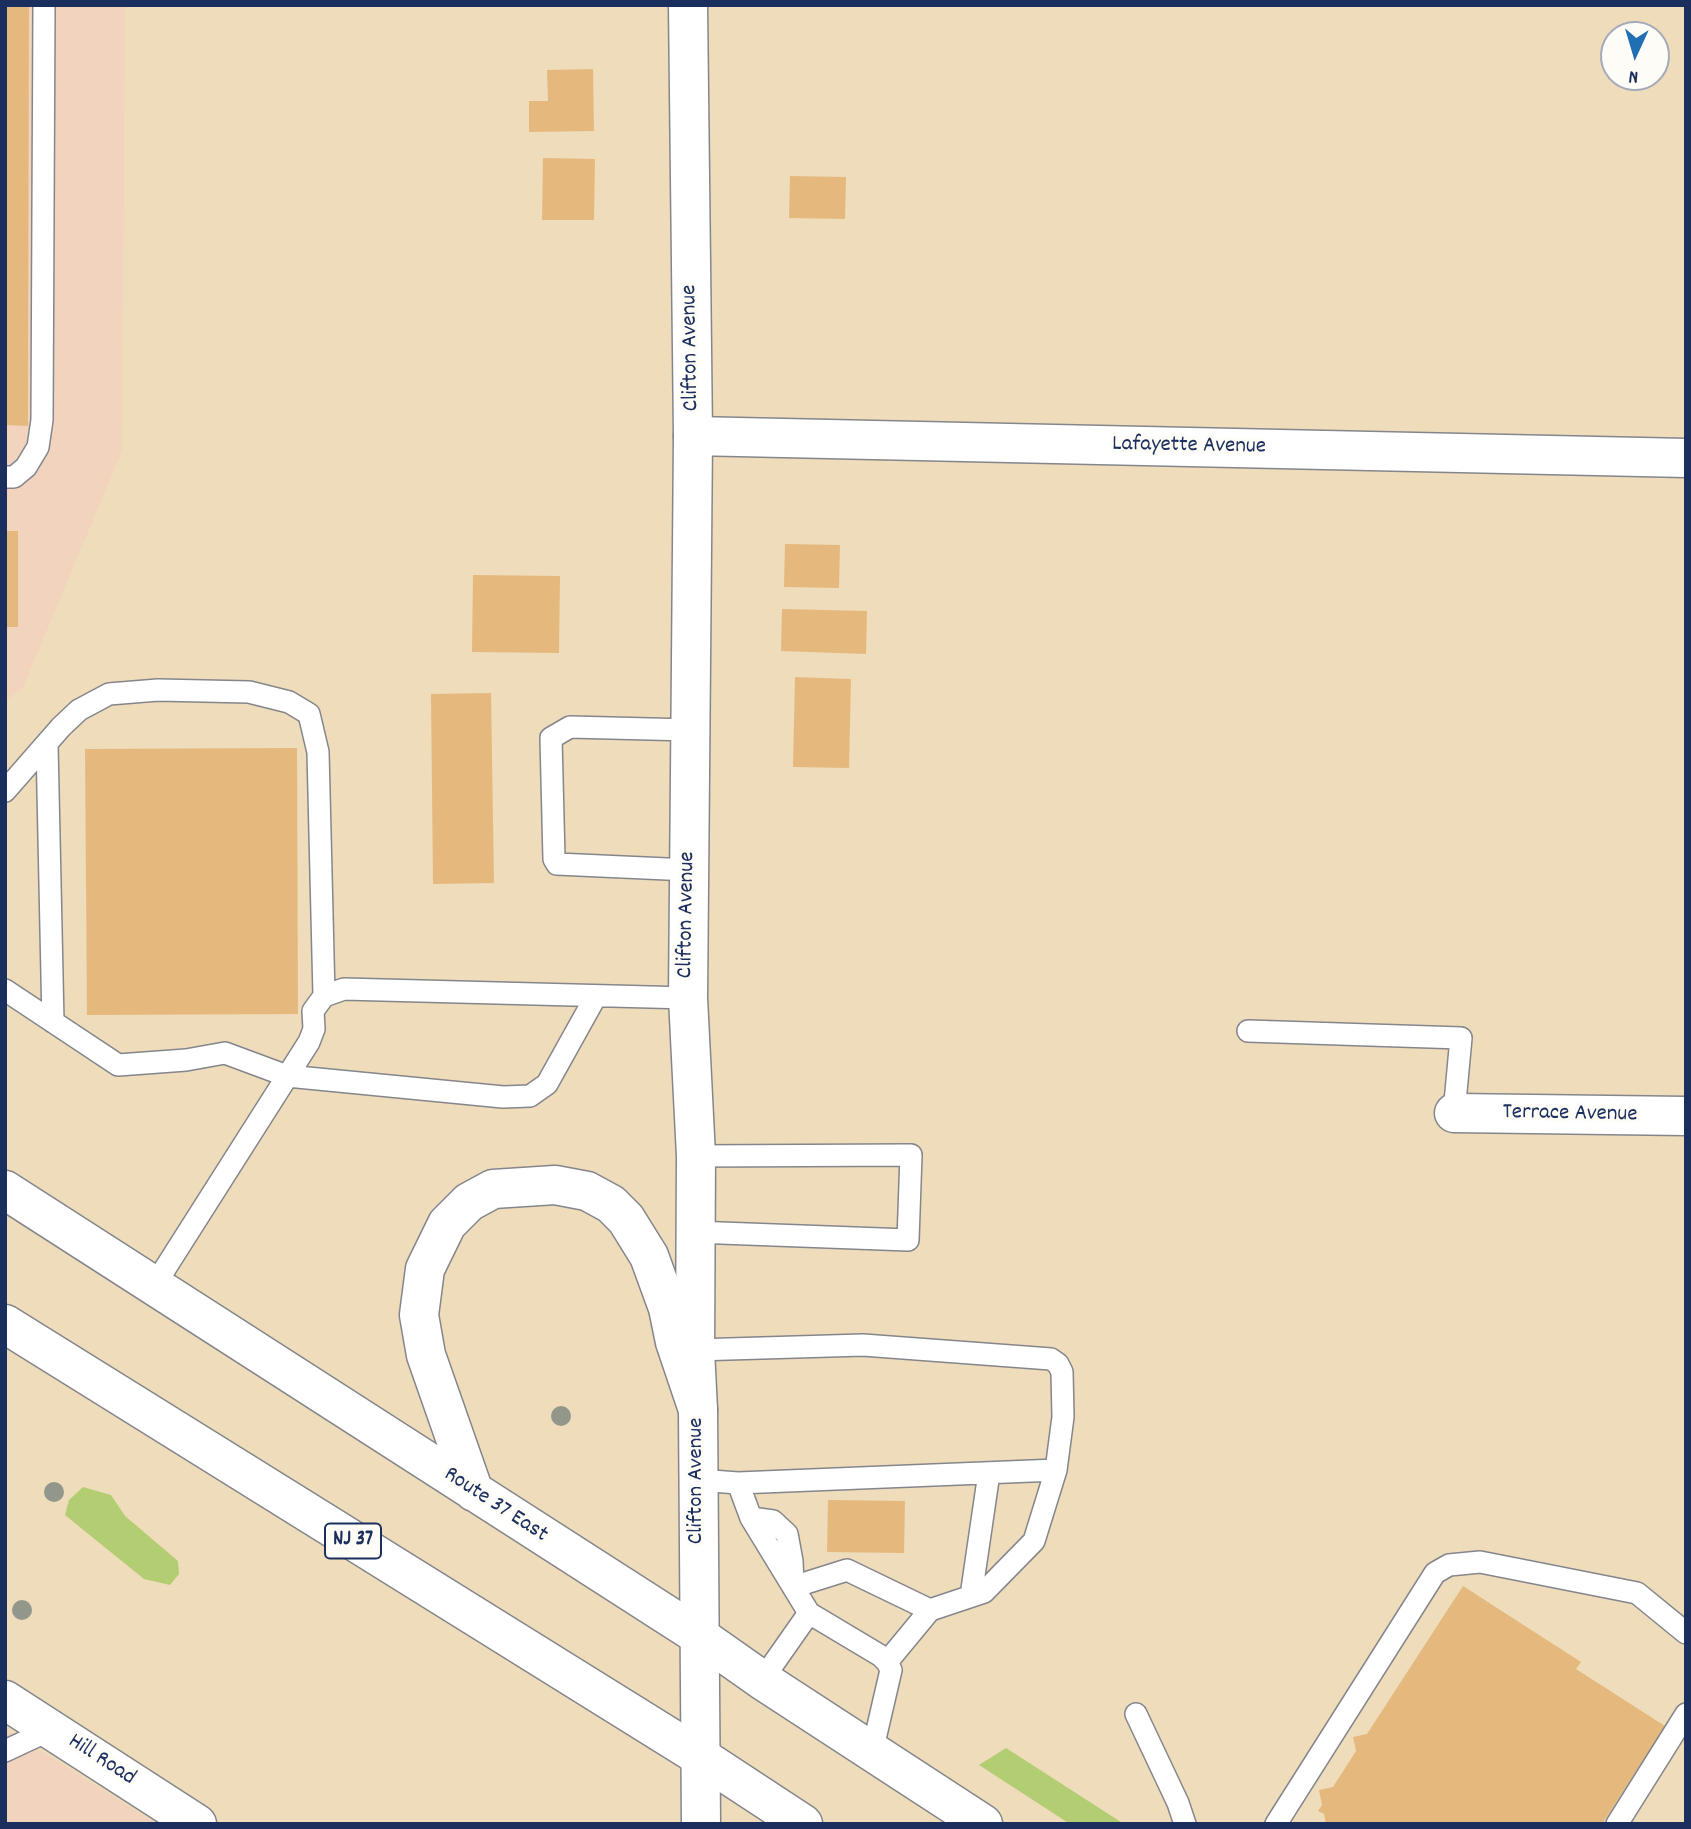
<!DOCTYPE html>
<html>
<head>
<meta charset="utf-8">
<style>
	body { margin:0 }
	#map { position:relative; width:1691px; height:1829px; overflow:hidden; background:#eedcba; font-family:Dekko,sans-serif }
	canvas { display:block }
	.frame { position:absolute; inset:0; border:7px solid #1b2f5e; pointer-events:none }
	.north { position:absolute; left:1600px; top:21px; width:70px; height:70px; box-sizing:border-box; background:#fdfcf7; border:2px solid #a3aaba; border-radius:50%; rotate:184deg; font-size:19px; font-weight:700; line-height:28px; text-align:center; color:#1b2f5e }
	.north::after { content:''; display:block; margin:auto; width:24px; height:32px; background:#1f6fb2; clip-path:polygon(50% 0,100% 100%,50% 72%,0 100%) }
</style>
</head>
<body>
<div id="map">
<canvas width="1691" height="1829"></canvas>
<div class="frame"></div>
<div class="north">N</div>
</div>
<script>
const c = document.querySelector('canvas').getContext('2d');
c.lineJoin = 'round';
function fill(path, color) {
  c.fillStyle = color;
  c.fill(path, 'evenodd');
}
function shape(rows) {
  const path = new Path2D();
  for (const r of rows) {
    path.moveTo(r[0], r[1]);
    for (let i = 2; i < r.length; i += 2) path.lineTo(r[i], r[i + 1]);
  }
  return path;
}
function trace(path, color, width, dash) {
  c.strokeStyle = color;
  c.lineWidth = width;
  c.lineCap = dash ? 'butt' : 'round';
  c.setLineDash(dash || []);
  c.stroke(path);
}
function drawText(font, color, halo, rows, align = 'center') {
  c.font = font + ' Dekko,sans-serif';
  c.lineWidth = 7;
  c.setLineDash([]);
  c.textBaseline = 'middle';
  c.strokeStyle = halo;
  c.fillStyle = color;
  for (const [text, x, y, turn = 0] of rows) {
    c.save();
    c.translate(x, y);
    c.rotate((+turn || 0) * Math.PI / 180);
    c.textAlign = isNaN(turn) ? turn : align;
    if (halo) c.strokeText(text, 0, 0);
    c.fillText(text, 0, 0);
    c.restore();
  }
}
fill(shape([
	[5,5,125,5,122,451,23,687,5,702],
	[5,1728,157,1824,5,1824]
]), '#f2d4be');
fill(shape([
	[83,1487,111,1495,125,1516,178,1561,179,1574,170,1585,144,1579,65,1515,69,1500],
	[1006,1748,1124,1824,1070,1824,979,1765]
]), '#b3cd72');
fill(shape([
	[5,5,29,5,28,426,5,425],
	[593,69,594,131,529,132,529,101,548,101,547,70],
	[543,158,595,159,594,220,542,220],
	[790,176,846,177,845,219,789,218],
	[5,531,18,531,18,627,5,627],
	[785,544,840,545,839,588,784,587],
	[473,575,560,576,559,653,472,652],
	[782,609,867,611,866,654,781,651],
	[795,677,851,679,849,768,793,767],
	[491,693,494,883,433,884,431,694],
	[297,748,298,1014,87,1015,85,749],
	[828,1500,905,1501,904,1553,827,1552],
	[1463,1586,1581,1662,1576,1669,1665,1726,1602,1824,1326,1824,1324,1814,1318,1811,1322,1805,1319,1790,1333,1787,1356,1751,1353,1737,1367,1734]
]), '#e5b97e');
const service = shape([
	[5,477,14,477,26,467,38,447,42,420,44,5],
	[47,745,53,1022],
	[5,791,61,727,79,710,109,694,158,690,249,692,289,702,309,714,318,752,324,996],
	[689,870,557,864,554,859,551,738,570,727,690,730],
	[5,990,118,1065,186,1060,225,1053,287,1076,503,1097,530,1096,547,1084,596,996],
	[1248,1031,1461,1038,1454,1113],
	[694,1232,908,1240,911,1155,696,1156],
	[154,1286,309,1042,314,1029,313,1011,324,996,344,989,688,998],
	[695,1350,863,1345,1051,1359,1058,1364,1062,1372,1063,1417,1056,1470],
	[698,1480,738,1483,1056,1470,1034,1541,984,1592,930,1610,887,1662],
	[738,1483,751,1518,809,1613,881,1656,887,1662,891,1670,872,1752],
	[751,1518,773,1521,787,1534,792,1561,793,1585],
	[793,1587,847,1570,930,1610],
	[971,1596,989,1473],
	[762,1680,809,1613],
	[1136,1714,1178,1803,1185,1824],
	[5,1751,52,1729],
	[1276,1824,1435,1573,1449,1565,1480,1562,1637,1593,1686,1633],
	[1617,1824,1686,1714]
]);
const minor = shape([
	[693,436,1686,458],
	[1454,1113,1686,1116]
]);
const tertiary = shape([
	[688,5,693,436,688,998,696,1156,695,1350,698,1410,701,1824],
	[5,1700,197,1824]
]);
const trunk = shape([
	[5,1190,698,1635,762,1680,983,1824],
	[5,1324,701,1757,803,1824],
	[474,1492,426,1355,419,1315,425,1269,447,1224,469,1202,493,1189,555,1185,587,1191,611,1204,626,1219,649,1256,668,1308,675,1342,698,1410]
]);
trace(service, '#84868c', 24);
trace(minor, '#84868c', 41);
trace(tertiary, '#84868c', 41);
trace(trunk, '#84868c', 41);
trace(service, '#fff', 21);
trace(minor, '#fff', 38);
trace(tertiary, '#fff', 38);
trace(trunk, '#fff', 38);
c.fillStyle = '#93978b';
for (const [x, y] of [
	[561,1416],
	[54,1492],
	[22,1610]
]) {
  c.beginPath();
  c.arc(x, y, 10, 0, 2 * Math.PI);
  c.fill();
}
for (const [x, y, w] of [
	[353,1541,56]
]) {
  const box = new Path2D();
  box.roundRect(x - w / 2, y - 17.5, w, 35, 5);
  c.fillStyle = '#fdfcf7';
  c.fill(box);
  trace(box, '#1b2f5e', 2);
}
drawText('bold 21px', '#1b2f5e', null, [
	["NJ 37",353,1541]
]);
drawText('23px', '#1b2f5e', '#fdfcf7', [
	["Clifton Avenue",692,348,-91],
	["Lafayette Avenue",1189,447,1],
	["Clifton Avenue",688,915,-89],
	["Terrace Avenue",1570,1115,1],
	["Clifton Avenue",698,1481,-90],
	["Route 37 East",495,1506,33],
	["Hill Road",101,1761,33]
]);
</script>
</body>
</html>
